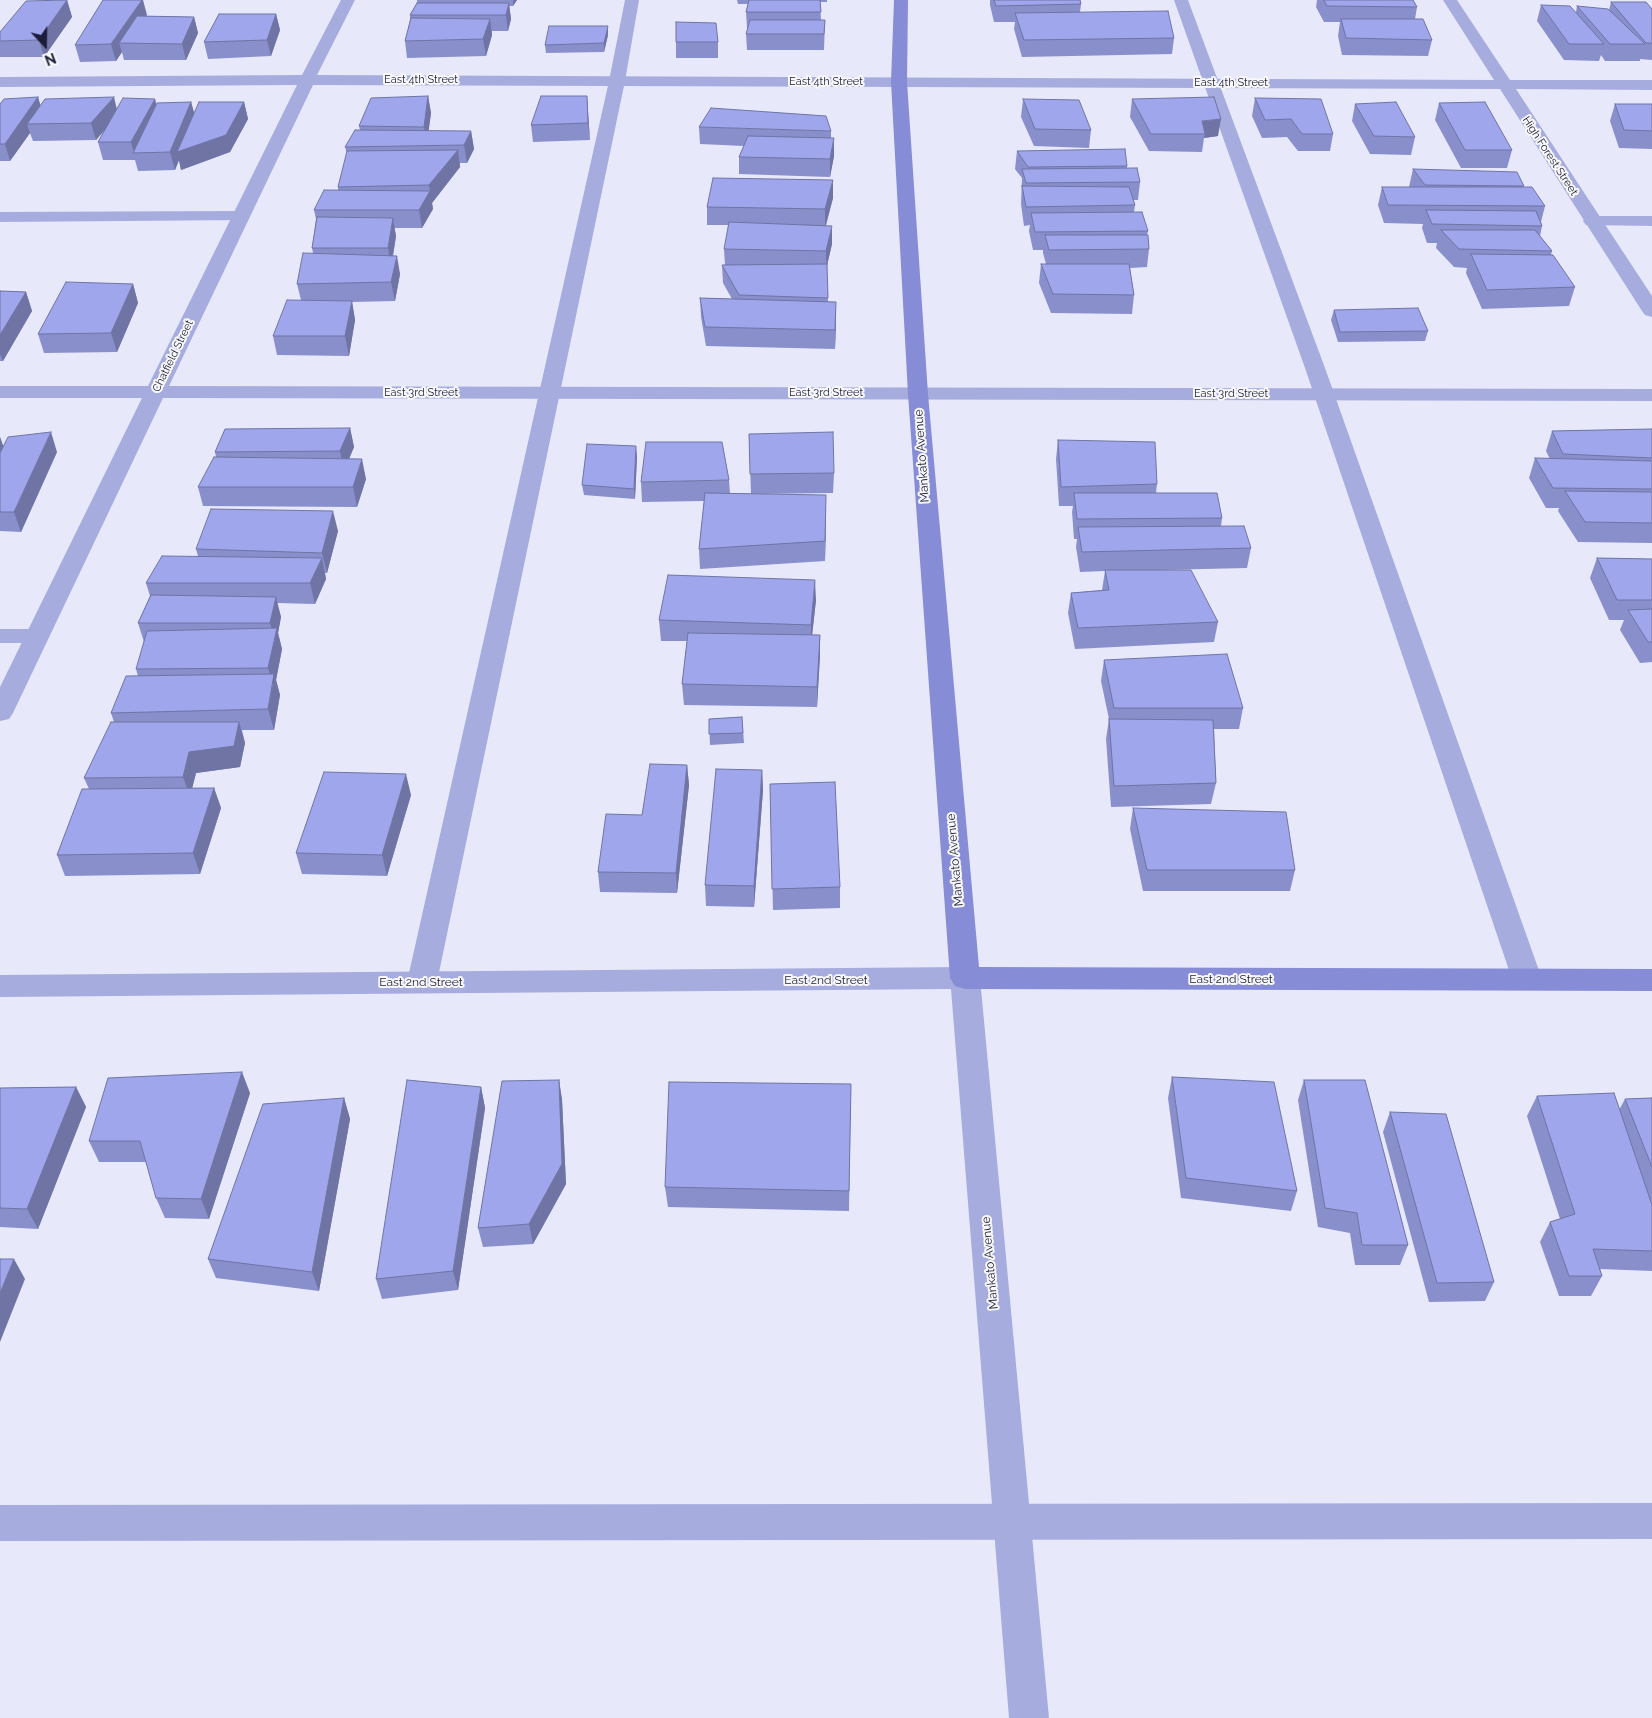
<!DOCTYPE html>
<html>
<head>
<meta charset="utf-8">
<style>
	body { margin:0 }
	#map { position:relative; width:1652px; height:1718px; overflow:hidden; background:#e7e9fa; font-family:Raleway,sans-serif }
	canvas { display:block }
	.north { position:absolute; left:20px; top:20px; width:50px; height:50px; -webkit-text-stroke:4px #f8f8f8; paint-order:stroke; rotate:159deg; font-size:14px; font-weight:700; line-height:20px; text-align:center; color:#1c1d3a }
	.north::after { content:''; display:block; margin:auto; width:18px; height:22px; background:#1c1d3a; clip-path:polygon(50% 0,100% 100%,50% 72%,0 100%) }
</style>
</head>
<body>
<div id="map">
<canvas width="1652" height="1718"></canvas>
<div class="north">N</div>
</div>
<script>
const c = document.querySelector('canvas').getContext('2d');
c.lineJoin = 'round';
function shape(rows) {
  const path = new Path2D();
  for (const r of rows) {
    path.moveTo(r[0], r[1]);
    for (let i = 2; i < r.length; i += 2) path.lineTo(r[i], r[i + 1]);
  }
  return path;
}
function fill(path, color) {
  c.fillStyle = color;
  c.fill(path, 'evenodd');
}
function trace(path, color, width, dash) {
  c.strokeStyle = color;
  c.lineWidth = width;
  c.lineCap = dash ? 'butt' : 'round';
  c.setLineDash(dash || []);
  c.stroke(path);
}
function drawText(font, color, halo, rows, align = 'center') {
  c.font = font + ' Raleway,sans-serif';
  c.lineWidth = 4;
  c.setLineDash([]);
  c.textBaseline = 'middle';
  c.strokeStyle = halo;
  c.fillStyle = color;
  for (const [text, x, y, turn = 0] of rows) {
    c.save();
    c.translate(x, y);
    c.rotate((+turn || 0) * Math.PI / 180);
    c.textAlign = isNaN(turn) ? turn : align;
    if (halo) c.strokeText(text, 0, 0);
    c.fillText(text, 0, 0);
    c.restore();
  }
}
fill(shape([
	[625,0,639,0,625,81,437,982,432,990,422,993,412,990,407,982,609,81,625,0],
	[1174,0,1188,0,1325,368,1542,979,1537,987,1527,990,1517,987,1512,979,1305,368,1174,0],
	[240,211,246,212,249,216,246,220,0,222,0,212,240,211],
	[1592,216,1652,216,1652,226,1586,225,1583,221,1586,217,1592,216],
	[0,629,37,629,46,631,49,636,46,641,37,643,0,643,0,629],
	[1652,1503,1652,1539,0,1541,0,1505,1652,1503]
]), '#a6acde');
fill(shape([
	[341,0,355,0,317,75,1494,80,1443,0,1457,0,1510,80,1652,80,1652,90,1516,89,1652,296,1652,317,1645,315,1642,311,1500,89,313,85,169,386,1652,389,1652,401,163,398,13,713,9,719,0,721,0,687,142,398,0,398,0,386,148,386,297,85,0,87,0,77,302,75,341,0],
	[965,967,975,970,980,978,1049,1718,1009,1718,951,989,0,997,0,975,965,967]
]), '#a6acde');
fill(shape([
	[894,0,908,0,907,82,928,394,979,967,1652,969,1652,991,965,989,955,986,950,978,908,394,891,82,894,0]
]), '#868cd6');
fill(shape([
	[67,0,72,17,44,57,0,57,0,32],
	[417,0,517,0,513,6,509,6,511,19,508,31,492,31,492,35,486,56,407,58,405,41,410,20,410,15,417,3],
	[737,0,827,0,827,2,820,2,821,20,825,20,824,50,747,50,746,34,748,28,747,28,746,12,748,4,738,4],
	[990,0,1080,0,1081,4,1080,12,1174,38,1172,54,1022,57,1014,29,1015,22,994,22,990,5],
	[1317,0,1413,0,1417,7,1415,19,1432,40,1428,56,1342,55,1338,36,1340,22,1324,22,1316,7],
	[1611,2,1652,9,1652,60,1640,59,1640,61,1605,61,1601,55,1599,61,1564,60,1537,21,1541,5,1576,12,1577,6,1609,10],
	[276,14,280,30,271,56,208,59,204,42],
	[147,15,146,16,194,17,198,33,186,60,124,60,122,52,116,61,80,62,75,45],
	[608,35,604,52,546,53,545,45],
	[676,42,718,42,718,58,676,58],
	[428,96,431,113,428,131,471,131,474,149,467,163,460,163,460,167,432,203,433,209,422,228,394,228,396,236,393,256,400,274,395,301,352,302,355,320,349,356,277,355,273,336,301,300,297,284,313,253,312,248,316,219,314,210,338,190,338,187,347,154,345,147,360,130,359,126],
	[587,96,590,140,533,142,531,125],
	[38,97,40,105,117,109,155,99,156,105,191,102,194,113,244,102,248,119,230,152,181,170,179,160,175,170,138,171,135,160,103,160,98,142,105,130,96,140,33,141,30,133,10,161,0,161,0,104],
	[1255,98,1333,134,1330,151,1298,151,1287,137,1262,138,1252,116],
	[1132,99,1218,136,1204,138,1202,152,1149,151,1130,117],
	[1023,100,1091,130,1089,148,1034,146,1021,117],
	[1439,103,1512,150,1507,168,1461,168,1435,120],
	[1355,104,1415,137,1411,155,1370,154,1352,121],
	[1615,104,1652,104,1652,149,1619,148,1610,121],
	[699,127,831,131,831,138,834,156,830,177,739,174,739,157,744,146,700,144],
	[1017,151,1127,166,1127,168,1140,182,1138,200,1133,200,1135,205,1134,212,1148,231,1147,235,1149,249,1147,267,1130,268,1134,295,1132,314,1051,313,1039,283,1041,264,1046,264,1043,253,1043,250,1033,250,1029,231,1030,225,1024,226,1021,204,1022,178,1015,169],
	[1413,169,1524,186,1523,187,1545,206,1541,222,1542,226,1540,236,1552,251,1551,255,1575,287,1569,306,1482,309,1466,273,1467,268,1454,267,1436,248,1437,243,1427,243,1422,228,1423,224,1384,223,1378,205,1382,187,1409,187],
	[833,198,826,226,832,244,827,266,828,302,836,321,835,349,706,346,701,317,700,298,732,299,723,283,722,265,725,265,724,249,729,225,707,225,707,207],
	[133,284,138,303,117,352,44,353,38,334],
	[0,291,26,292,32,311,3,361,0,361],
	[1334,310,1428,331,1425,341,1338,342,1331,320],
	[350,428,354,447,349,459,366,479,357,507,203,506,198,487,216,457,215,452],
	[1652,429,1652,543,1578,542,1558,511,1559,508,1546,508,1529,478,1535,458,1550,459,1546,451,1552,431],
	[749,434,834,473,833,493,754,494,826,515,825,561,700,569,699,549,704,501,642,502,641,482,729,480,730,493,751,494],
	[0,437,3,446,57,452,21,532,0,531],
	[1058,440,1157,484,1156,493,1222,518,1221,526,1251,548,1247,568,1159,570,1218,622,1214,642,1075,649,1068,613,1071,593,1102,590,1105,571,1080,572,1076,547,1077,539,1074,539,1072,512,1073,506,1059,506,1056,459],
	[637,456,635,499,584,495,582,485],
	[338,531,327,573,325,573,326,579,315,604,277,603,281,617,278,633,282,649,276,680,280,695,274,730,242,730,245,743,240,767,196,773,192,788,214,788,221,808,200,874,65,876,57,855,89,789,84,778,114,722,111,713,138,676,136,669,144,642,138,623,150,596,146,583,198,556,196,549],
	[1597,558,1652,559,1652,662,1640,663,1620,630,1624,620,1609,620,1590,578],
	[816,600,812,635,820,635,820,655,817,707,684,705,682,684,687,641,661,641,659,620],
	[1104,660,1243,708,1239,729,1214,729,1216,783,1211,804,1111,807,1106,739,1109,719,1101,681],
	[742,717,744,743,710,745,709,719],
	[687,765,689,785,677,893,600,892,598,872,642,815],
	[762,770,763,790,754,907,706,906,705,885],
	[770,784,840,887,840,908,773,910],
	[411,795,387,876,302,874,296,853],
	[1133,808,1295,870,1290,891,1143,891,1130,829],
	[1172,1077,1297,1191,1291,1211,1181,1198,1168,1098],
	[559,1080,562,1100,566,1184,533,1244,483,1247,478,1228],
	[1304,1080,1408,1245,1400,1265,1355,1265,1350,1233,1318,1227,1298,1100],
	[851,1084,849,1211,668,1207,665,1187],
	[76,1087,86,1107,38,1229,0,1227,0,1088],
	[481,1087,485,1108,458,1290,382,1299,376,1279],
	[250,1093,209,1219,165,1218,156,1198,146,1162,99,1162,89,1141],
	[1537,1096,1619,1110,1625,1099,1652,1098,1652,1271,1600,1269,1602,1276,1591,1296,1559,1296,1540,1242,1550,1222,1560,1219,1527,1116],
	[344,1098,350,1119,319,1291,216,1278,208,1259],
	[1390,1112,1494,1282,1485,1301,1429,1302,1383,1132]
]), '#898fcb');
fill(shape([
	[67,0,72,17,44,57,39,40],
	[142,0,143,0,147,15,128,43,119,43,122,52,116,61,111,44],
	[513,0,517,0,513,6],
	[509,3,511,19,508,31,506,15],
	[276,14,280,30,271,56,267,40],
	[194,17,198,33,186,60,182,44],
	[490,19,492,35,486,56,483,39],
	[608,26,608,35,604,52,604,43],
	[428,96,431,113,427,144,424,127],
	[587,96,588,113,590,140,588,123],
	[38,97,43,114,27,124,30,133,10,161,5,144],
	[114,97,118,114,96,140,91,123],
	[155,99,159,116,134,153,131,142],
	[191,102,196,119,244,102,248,119,230,152,181,170,179,160,175,170,170,152],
	[1221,119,1218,136,1204,138,1205,134,1202,121],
	[471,131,474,149,467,163,464,145],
	[834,138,834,156,830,177,830,159],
	[458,150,460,167,432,203,429,185],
	[833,180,833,198,825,227,825,209],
	[430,191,433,209,422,228,419,210],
	[393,218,396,236,391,267,388,248],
	[832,226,832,244,826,269,826,251],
	[397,256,400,274,395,301,391,282],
	[133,284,138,303,117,352,111,333],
	[26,292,32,311,3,361,0,354,0,335],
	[352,301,355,320,349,356,345,336],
	[836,302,836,321,835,349,835,330],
	[350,428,354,447,344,471,340,451],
	[51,432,57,452,21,532,14,512],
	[0,437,5,451,0,462],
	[636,446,637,456,635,499,634,489],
	[362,459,366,479,357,507,353,487],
	[826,495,826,515,825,561,825,541],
	[333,511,338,531,327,573,322,553],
	[322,558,326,579,315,604,310,583],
	[815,580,816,600,811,645,811,625],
	[276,597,281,617,278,633,282,649,276,680,280,695,274,730,268,709,273,684,268,668,275,639,270,623],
	[820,635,820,655,817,707,817,687],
	[239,722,245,743,240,767,196,773,190,797,183,777,189,752],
	[687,765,689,785,677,893,676,873],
	[762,770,763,790,754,907,754,886],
	[406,774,411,795,387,876,382,855],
	[214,788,221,808,200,874,193,853],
	[242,1072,250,1093,209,1219,201,1199],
	[559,1080,562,1100,566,1184,533,1244,529,1224],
	[76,1087,86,1107,38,1229,27,1209],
	[481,1087,485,1108,458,1290,453,1271],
	[344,1098,350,1119,319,1291,312,1272],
	[14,1259,25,1279,0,1342,0,1293]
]), '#6f74a5');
const building = shape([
	[67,0,39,40,0,41,0,32,26,1,67,0],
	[103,0,142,0,111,44,75,45,103,0],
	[749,0,820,0,821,12,746,12,749,0],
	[994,0,1080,0,1081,4,996,6,994,0],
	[1324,0,1413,0,1417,7,1327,6,1324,0],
	[1611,2,1646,2,1652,9,1652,43,1646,43,1611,2],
	[417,3,509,3,506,15,410,15,417,3],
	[1541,5,1570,6,1604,44,1569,44,1541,5],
	[1577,6,1608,9,1645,44,1610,44,1577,6],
	[1168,11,1174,38,1024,40,1015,13,1168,11],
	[219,14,276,14,267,40,204,42,219,14],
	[137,16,194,17,182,44,119,43,137,16],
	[411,18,490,19,483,39,405,41,411,18],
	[1341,19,1423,19,1432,40,1346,38,1341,19],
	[750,20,825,20,824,34,746,34,750,20],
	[676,22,716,23,718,42,676,42,676,22],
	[549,26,608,26,604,43,545,45,549,26],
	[428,96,424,127,359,126,371,98,428,96],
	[541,96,587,96,588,123,531,125,541,96],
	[38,97,5,144,0,144,0,104,4,99,38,97],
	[114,97,91,123,27,124,45,99,114,97],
	[1214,97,1221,119,1202,121,1205,134,1151,134,1132,99,1214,97],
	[123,98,155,99,131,142,98,142,123,98],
	[1255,98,1321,99,1333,134,1302,134,1291,119,1265,120,1255,98],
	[1023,99,1079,100,1091,130,1035,129,1023,99],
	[191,102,170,152,133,153,157,103,191,102],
	[199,102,244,102,226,135,177,152,199,102],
	[1396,102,1415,137,1374,136,1355,104,1396,102],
	[1485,102,1512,150,1465,150,1439,103,1485,102],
	[1615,104,1652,104,1652,131,1624,130,1615,104],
	[711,108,826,116,831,131,699,127,711,108],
	[355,130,471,131,464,145,345,147,355,130],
	[748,136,834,138,830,159,739,157,748,136],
	[1125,149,1127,166,1028,167,1017,151,1125,149],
	[458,150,429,185,338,187,347,151,458,150],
	[1137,168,1140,182,1026,183,1022,169,1137,168],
	[1413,169,1517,172,1524,186,1425,185,1413,169],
	[713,178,833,180,825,209,707,207,713,178],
	[1022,186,1129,187,1135,205,1026,207,1022,186],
	[1382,187,1532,187,1545,206,1388,205,1382,187],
	[324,190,430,191,419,210,314,210,324,190],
	[1426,210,1536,211,1542,226,1432,224,1426,210],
	[1142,212,1148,231,1035,232,1031,213,1142,212],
	[317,217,393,218,388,248,312,248,317,217],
	[729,222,832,226,826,251,724,249,729,222],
	[1441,230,1535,230,1552,251,1459,249,1441,230],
	[1045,235,1148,235,1149,249,1049,250,1045,235],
	[303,253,397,256,391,282,297,284,303,253],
	[1471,254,1553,255,1575,287,1487,290,1471,254],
	[827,264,828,298,739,295,722,265,827,264],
	[1041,264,1129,264,1134,295,1053,294,1041,264],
	[66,282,133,284,111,333,38,334,66,282],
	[0,291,26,292,0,335,0,291],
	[700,298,836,302,835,330,705,327,700,298],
	[287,300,352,301,345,336,273,336,287,300],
	[1418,308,1428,331,1340,332,1334,310,1418,308],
	[350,428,340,451,215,452,225,429,350,428],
	[1652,429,1652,458,1563,454,1552,431,1652,429],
	[51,432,14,512,0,512,0,453,8,437,51,432],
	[833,432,834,473,750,474,749,434,833,432],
	[1058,440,1155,442,1157,484,1061,487,1058,440],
	[646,442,722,442,729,480,641,482,646,442],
	[587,444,636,446,634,489,582,485,587,444],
	[214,457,362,459,353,487,198,487,214,457],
	[1535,458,1652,461,1652,489,1553,488,1535,458],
	[1565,491,1652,492,1652,523,1585,522,1565,491],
	[705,493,826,495,825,541,699,549,705,493],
	[1074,493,1217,493,1222,518,1077,519,1074,493],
	[211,509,333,511,322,553,196,549,211,509],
	[1244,526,1251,548,1082,552,1078,527,1244,526],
	[162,556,322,558,310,583,146,583,162,556],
	[1597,558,1652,559,1652,600,1617,600,1597,558],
	[1105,570,1191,570,1218,622,1078,628,1071,593,1109,590,1105,570],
	[668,575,815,580,811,625,659,620,668,575],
	[151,595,276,597,270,623,138,623,151,595],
	[1652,609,1652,642,1648,642,1628,610,1652,609],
	[277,628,268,668,136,669,147,631,277,628],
	[688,633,820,635,817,687,682,684,688,633],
	[1227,654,1243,708,1114,708,1104,660,1227,654],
	[274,674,268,709,111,713,126,676,274,674],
	[742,717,743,733,709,734,709,719,742,717],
	[1109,719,1213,720,1216,783,1114,786,1109,719],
	[111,722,239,722,234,746,189,752,183,777,84,778,111,722],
	[650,764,687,765,676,873,598,872,606,814,642,815,650,764],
	[716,769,762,770,754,886,705,885,716,769],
	[324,772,406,774,382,855,296,853,324,772],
	[835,782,840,887,772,889,770,784,835,782],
	[214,788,193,853,57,855,82,789,214,788],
	[1133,808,1286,812,1295,870,1147,870,1133,808],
	[242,1072,201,1199,156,1198,140,1141,89,1141,108,1078,242,1072],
	[1172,1077,1274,1082,1297,1191,1186,1178,1172,1077],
	[407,1080,481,1087,453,1271,376,1279,407,1080],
	[559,1080,562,1164,529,1224,478,1228,502,1081,559,1080],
	[1304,1080,1365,1080,1408,1245,1362,1245,1357,1213,1325,1208,1304,1080],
	[669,1082,851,1084,849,1191,665,1187,669,1082],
	[76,1087,27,1209,0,1208,0,1088,76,1087],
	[1614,1093,1652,1205,1652,1251,1593,1249,1602,1276,1569,1276,1550,1222,1575,1214,1537,1096,1614,1093],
	[344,1098,312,1272,208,1259,263,1104,344,1098],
	[1652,1098,1652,1167,1625,1099,1652,1098],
	[1390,1112,1446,1114,1494,1282,1437,1283,1390,1112],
	[0,1259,14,1259,0,1293,0,1259]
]);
fill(building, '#9fa6ec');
trace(building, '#6f74a5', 1);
drawText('11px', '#1c1d3a', '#f8f8f8', [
	["East 4th Street",421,80],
	["East 4th Street",826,82],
	["East 4th Street",1231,83],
	["High Forest Street",1550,156,57],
	["Chatfield Street",173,356,-64],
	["East 3rd Street",421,393],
	["East 3rd Street",826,393],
	["East 3rd Street",1231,394]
]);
drawText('12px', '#1c1d3a', '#f8f8f8', [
	["Mankato Avenue",922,456,-94],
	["Mankato Avenue",955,860,-95],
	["East 2nd Street",1231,979],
	["East 2nd Street",826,980],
	["East 2nd Street",421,982],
	["Mankato Avenue",990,1263,-95]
]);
</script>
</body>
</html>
